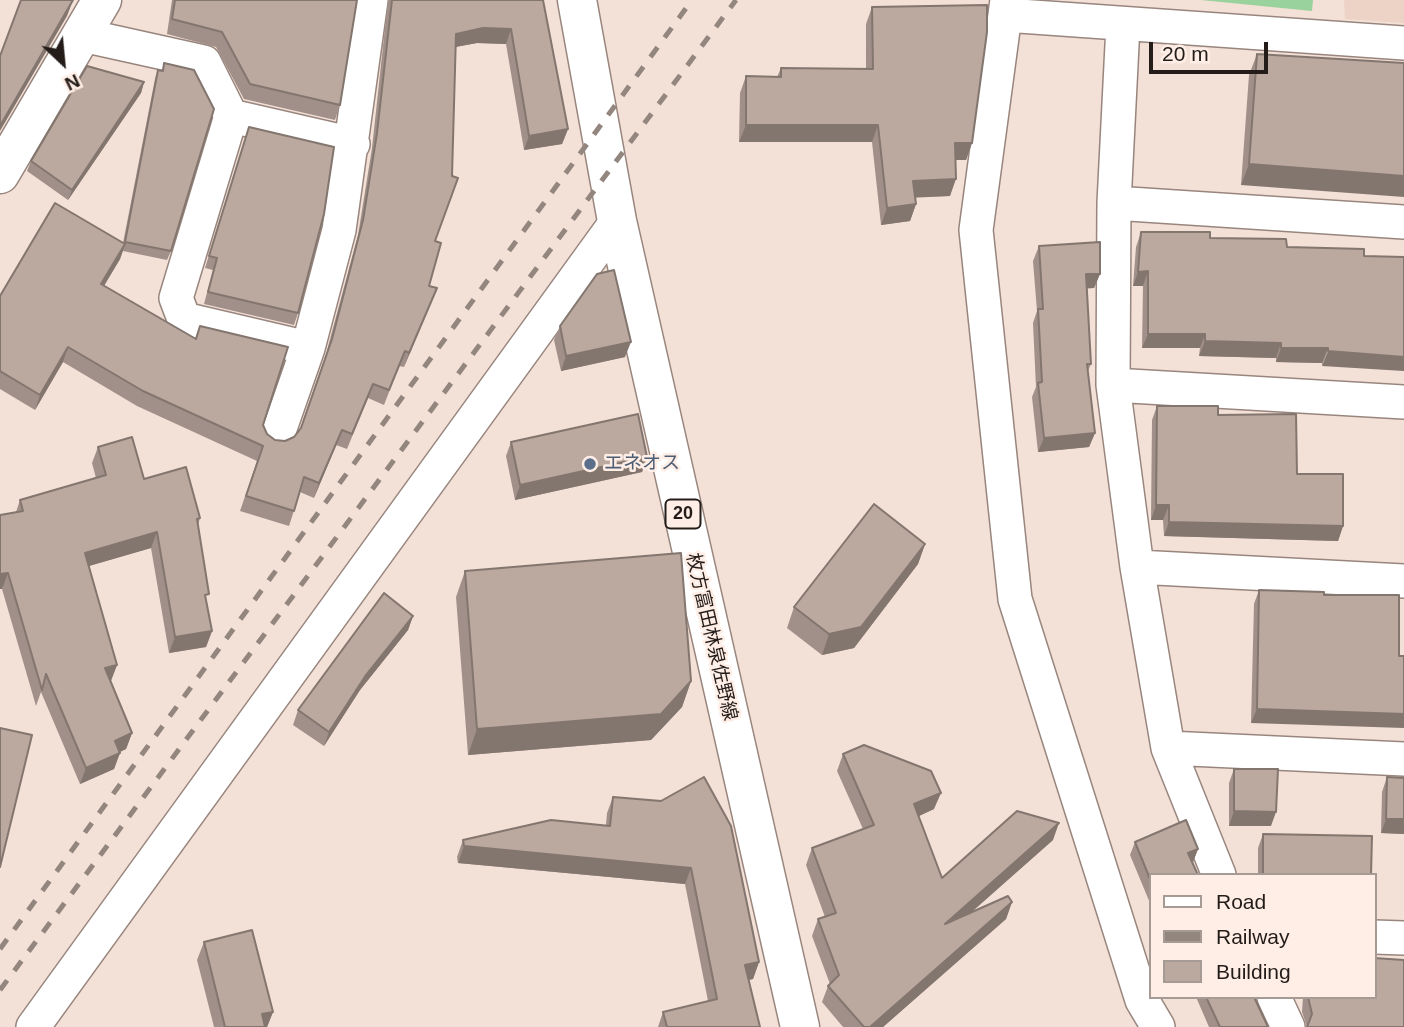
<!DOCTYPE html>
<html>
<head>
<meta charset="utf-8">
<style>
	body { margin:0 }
	#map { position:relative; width:1404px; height:1027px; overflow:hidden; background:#f3e0d6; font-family:Helvetica,sans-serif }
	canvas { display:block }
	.legend { position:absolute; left:1149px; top:873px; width:228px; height:126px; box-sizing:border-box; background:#feeee6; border:2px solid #a69a94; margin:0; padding:9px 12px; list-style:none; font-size:21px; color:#231c19 }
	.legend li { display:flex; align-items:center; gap:14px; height:35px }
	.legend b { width:35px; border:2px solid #a69a94 }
	.north { position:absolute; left:28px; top:28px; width:70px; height:70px; -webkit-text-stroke:5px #feeee6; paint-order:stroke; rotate:154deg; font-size:19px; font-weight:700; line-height:28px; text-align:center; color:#231c19 }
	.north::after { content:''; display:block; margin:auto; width:24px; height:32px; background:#231c19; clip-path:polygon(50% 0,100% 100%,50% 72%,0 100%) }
	.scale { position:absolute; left:1149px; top:42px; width:119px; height:32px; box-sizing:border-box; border:4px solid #231c19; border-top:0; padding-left:9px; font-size:21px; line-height:24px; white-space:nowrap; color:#231c19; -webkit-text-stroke:5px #feeee6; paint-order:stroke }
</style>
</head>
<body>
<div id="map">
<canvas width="1404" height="1027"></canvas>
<ul class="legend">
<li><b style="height:9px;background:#fff"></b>Road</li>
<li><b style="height:9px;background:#93867f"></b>Railway</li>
<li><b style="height:19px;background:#bba89f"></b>Building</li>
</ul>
<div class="north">N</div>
<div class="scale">20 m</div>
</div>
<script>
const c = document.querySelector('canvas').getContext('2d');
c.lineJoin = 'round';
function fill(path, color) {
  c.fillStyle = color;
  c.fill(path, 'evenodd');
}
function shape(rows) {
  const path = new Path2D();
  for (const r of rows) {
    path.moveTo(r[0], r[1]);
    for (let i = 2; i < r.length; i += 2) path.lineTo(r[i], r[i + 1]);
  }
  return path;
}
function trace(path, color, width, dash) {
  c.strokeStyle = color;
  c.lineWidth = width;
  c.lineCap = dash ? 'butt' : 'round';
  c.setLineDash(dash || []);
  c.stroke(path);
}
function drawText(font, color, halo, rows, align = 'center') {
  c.font = font + ' Helvetica,"Noto Sans JP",sans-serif';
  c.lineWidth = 5;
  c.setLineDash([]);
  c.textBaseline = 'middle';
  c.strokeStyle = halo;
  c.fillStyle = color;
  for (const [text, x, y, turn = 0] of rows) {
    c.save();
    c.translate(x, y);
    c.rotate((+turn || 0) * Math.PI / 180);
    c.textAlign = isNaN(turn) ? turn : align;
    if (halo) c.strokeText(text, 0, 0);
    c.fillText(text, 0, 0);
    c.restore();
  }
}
fill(shape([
	[1344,0,1404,0,1404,23,1345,19]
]), '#edd2c6');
fill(shape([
	[1201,0,1313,0,1312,11]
]), '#99d29c');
const street = shape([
	[1007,0,976,230,1015,599,1142,1000,1158,1027],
	[1005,15,1404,43],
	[1123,25,1114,203,1113,385,1137,567,1168,748,1219,875],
	[82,35,204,62,231,116,353,144],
	[231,116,176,298,184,319,308,348],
	[1114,203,1404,222],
	[1113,385,1404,402],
	[277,437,308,348,339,230,371,0],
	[1137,567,1404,581],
	[1168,748,1404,759],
	[1374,937,1404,938],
	[1274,997,1288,1027],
	[33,1027,617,221]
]);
const secondary = shape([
	[0,174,102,0]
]);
const primary = shape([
	[577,0,617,221,800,1027]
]);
trace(street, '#98867e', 36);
trace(secondary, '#98867e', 41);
trace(primary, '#98867e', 41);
trace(street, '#fff', 33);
trace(secondary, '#fff', 38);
trace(primary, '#fff', 38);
trace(shape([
	[0,949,692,0],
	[0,990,736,0]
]), '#93867f', 5, [12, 12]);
fill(shape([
	[172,0,357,0,340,105,335,120,244,99,216,47,167,34],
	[388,0,543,0,568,129,562,144,524,150,506,44,477,43,455,47,435,241,429,286,437,288,404,367,399,366,384,405,368,398,347,449,336,445,314,498,300,492,289,526,240,511,257,461,137,406,63,362,35,410,0,389,0,296,123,243,155,79,158,70,162,70,164,63,171,251,167,260,123,251,120,259,104,286,195,339,200,326,263,425,267,434,275,440,285,441,294,437,300,429,326,354,358,235,372,148],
	[872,7,972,143,966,160,956,160,950,196,915,197,916,204,910,221,881,225,872,142,739,142,740,93,746,76,777,77,781,68,866,69,866,24],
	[1257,54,1404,63,1241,185,1249,75],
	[144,82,141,93,68,200,27,171,31,161],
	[249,127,298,313,294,325,204,304,213,270,205,268],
	[1141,232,1210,238,1364,256,1322,366,1322,363,1276,362,1276,358,1199,356,1200,348,1142,348,1143,286,1133,286,1136,247],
	[1039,246,1100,274,1094,288,1086,288,1091,364,1088,371,1095,433,1089,447,1038,452,1032,397,1036,387,1033,323,1037,311,1033,261],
	[560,326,625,357,561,371,554,340],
	[1157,406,1218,415,1297,474,1343,526,1338,541,1164,536,1163,520,1151,520,1152,420],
	[511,442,647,457,642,472,515,500,506,456],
	[98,447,200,518,198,525,206,602,212,631,206,647,169,653,151,548,88,566,117,665,110,681,132,733,126,749,120,752,114,769,80,784,41,692,36,706,2,589,16,512,20,500,96,478,92,463],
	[925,544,918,564,854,648,822,655,787,628,794,607],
	[465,571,691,681,682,707,651,740,468,755,456,597],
	[1259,590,1324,595,1399,656,1251,723,1254,604],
	[413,616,408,630,360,690,324,746,293,725,298,710],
	[843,754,934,809,919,816,942,878,1053,840,971,912,1012,902,1006,919,883,1027,843,1027,822,1002,828,986,830,984,812,936,818,919,825,917,806,865,812,848,863,829,837,771],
	[1234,769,1271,826,1229,826,1229,783],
	[1387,777,1404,778,1404,834,1381,833,1382,792],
	[613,797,661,801,759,962,753,979,749,980,760,1027,658,1027,663,1012,708,1001,685,884,458,863,457,857,463,840,606,825,607,813],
	[1263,834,1371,875,1258,875,1258,848],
	[1135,842,1198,849,1193,862,1150,875,1150,903,1130,855],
	[204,942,273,1012,267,1027,214,1027,197,960],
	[1196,997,1254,997,1268,1027,1209,1027],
	[1303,997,1374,997,1404,1027,1307,1027,1302,1012]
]), '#a19089');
fill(shape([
	[72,3,67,16,0,131,0,126],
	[483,28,511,29,506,44,477,43,450,48,456,34],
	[144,82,141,93,68,200,72,190],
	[746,125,878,125,872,142,739,142],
	[568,129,562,144,524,150,529,136],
	[955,143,972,143,966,160,949,160],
	[1249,164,1404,176,1404,197,1241,185],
	[956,179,950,196,907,198,913,181],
	[916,204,910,221,881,225,887,208],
	[125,244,120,259,96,299,101,284],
	[1148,271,1143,286,1133,286,1138,272],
	[1086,274,1100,274,1094,288,1080,289],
	[437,288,431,303,404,367,409,353],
	[1148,334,1205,334,1200,348,1142,348],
	[1205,341,1281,343,1276,358,1199,356],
	[631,342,625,357,561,371,566,356],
	[68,347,63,362,35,410,40,395],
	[1281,348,1328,348,1322,363,1276,362],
	[1328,351,1404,357,1404,371,1322,366],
	[342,430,336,445,314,498,319,483],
	[1095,433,1089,447,1038,452,1044,438],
	[647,457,642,472,515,500,520,485],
	[1156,505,1169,505,1163,520,1151,520],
	[1169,522,1343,526,1338,541,1164,536],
	[157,532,151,548,79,569,85,553],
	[925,544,918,564,854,648,822,655,829,634],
	[8,573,2,589,0,589,0,574],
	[413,616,408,630,360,690,324,746,329,732,366,675],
	[212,631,206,647,169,653,175,637],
	[117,665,111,681,99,684,105,668],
	[691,681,682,707,651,740,468,755,477,729],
	[1257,709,1404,714,1404,728,1251,723],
	[132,733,126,749,109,757,115,741],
	[120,753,114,769,80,784,86,768],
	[941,793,934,809,908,821,914,804],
	[1234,811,1276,812,1271,826,1229,826],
	[1386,819,1404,819,1404,834,1381,833],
	[1059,823,1053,840,939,941,945,924],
	[464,846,691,868,685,884,458,863],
	[1198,849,1193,862,1188,853],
	[1012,902,1006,919,883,1027,870,1027],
	[759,962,753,979,739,982,745,965],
	[273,1012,267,1027,257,1027,262,1014]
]), '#83766f');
const building = shape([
	[21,0,73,0,0,126,0,56,21,0],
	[175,0,357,0,340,105,250,84,222,32,172,19,175,0],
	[392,0,543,0,568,129,529,136,511,29,483,28,456,34,452,176,458,178,435,241,441,243,429,286,437,288,409,353,405,351,389,390,373,384,352,434,342,430,319,483,304,477,294,511,246,496,263,446,143,391,68,347,40,395,0,371,0,296,55,203,125,244,101,284,196,339,200,326,288,347,263,425,267,434,275,440,285,441,294,437,301,428,332,339,363,220,377,133,392,0],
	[987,5,987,32,972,143,955,143,956,179,913,181,916,204,887,208,878,125,746,125,746,76,781,77,781,68,873,69,872,7,987,5],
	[1257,54,1404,63,1404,176,1249,164,1257,54],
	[164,63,194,70,214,109,171,251,125,242,158,70,163,71,164,63],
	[87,66,144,82,72,190,31,161,87,66],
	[249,127,334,147,324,214,298,313,208,292,217,258,209,256,249,127],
	[1141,232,1210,232,1210,238,1286,239,1287,247,1364,249,1364,256,1404,257,1404,357,1328,351,1328,348,1281,348,1281,343,1205,341,1205,334,1148,334,1148,271,1138,272,1141,232],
	[1100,242,1100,274,1086,274,1091,364,1087,364,1095,433,1044,438,1038,383,1042,382,1038,309,1043,309,1039,246,1100,242],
	[614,270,631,342,566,356,560,326,597,274,614,270],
	[1157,406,1218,406,1218,415,1296,414,1297,474,1343,474,1343,526,1169,522,1169,505,1156,505,1157,406],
	[638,414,647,457,520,485,511,442,638,414],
	[132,437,144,479,186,467,200,518,197,519,209,594,205,595,212,631,175,637,157,532,85,553,117,665,105,668,132,733,115,741,120,753,86,768,46,674,42,690,8,573,0,574,0,515,23,511,20,500,106,475,98,447,132,437],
	[874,504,925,544,861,627,829,634,794,607,874,504],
	[681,553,691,681,661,714,477,729,465,571,681,553],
	[1259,590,1324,592,1324,595,1399,595,1399,656,1404,656,1404,714,1257,709,1259,590],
	[384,593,413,616,366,675,329,732,298,710,384,593],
	[0,728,32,735,0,867,0,728],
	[864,745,931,771,941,793,914,804,942,878,1017,811,1059,823,945,924,1008,896,1012,902,870,1027,864,1027,828,986,839,975,818,919,836,913,812,848,874,825,843,754,864,745],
	[1234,769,1278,769,1276,812,1234,811,1234,769],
	[704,777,731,826,759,962,745,965,760,1027,667,1027,663,1012,717,999,691,868,464,846,463,840,551,820,610,826,613,797,661,801,704,777],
	[1387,777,1404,778,1404,819,1386,819,1387,777],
	[1186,820,1198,849,1188,853,1198,875,1150,875,1150,879,1135,842,1186,820],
	[1263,834,1372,836,1371,875,1263,875,1263,834],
	[252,930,273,1012,262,1014,265,1027,224,1027,225,1027,204,942,252,930],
	[1374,958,1404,960,1404,1027,1307,1027,1312,1014,1308,997,1374,997,1374,958],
	[1206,997,1254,997,1268,1027,1220,1027,1206,997]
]);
fill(building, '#bba89f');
trace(building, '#83766f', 2);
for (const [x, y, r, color] of [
	[590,464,7,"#5c6f8a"]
]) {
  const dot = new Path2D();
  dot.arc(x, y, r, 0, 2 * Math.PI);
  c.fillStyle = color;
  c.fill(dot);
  trace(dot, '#feeee6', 2.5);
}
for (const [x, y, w] of [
	[683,514,35]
]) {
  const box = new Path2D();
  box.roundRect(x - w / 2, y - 14.5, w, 29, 5);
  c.fillStyle = '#feeee6';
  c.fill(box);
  trace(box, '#231c19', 2);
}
drawText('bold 18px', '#231c19', null, [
	["20",683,514]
]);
drawText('19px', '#4e5e75', '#feeee6', [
	["エネオス",604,464]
], 'left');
drawText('19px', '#231c19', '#feeee6', [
	["枚方富田林泉佐野線",711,637,77]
]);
</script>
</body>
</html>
